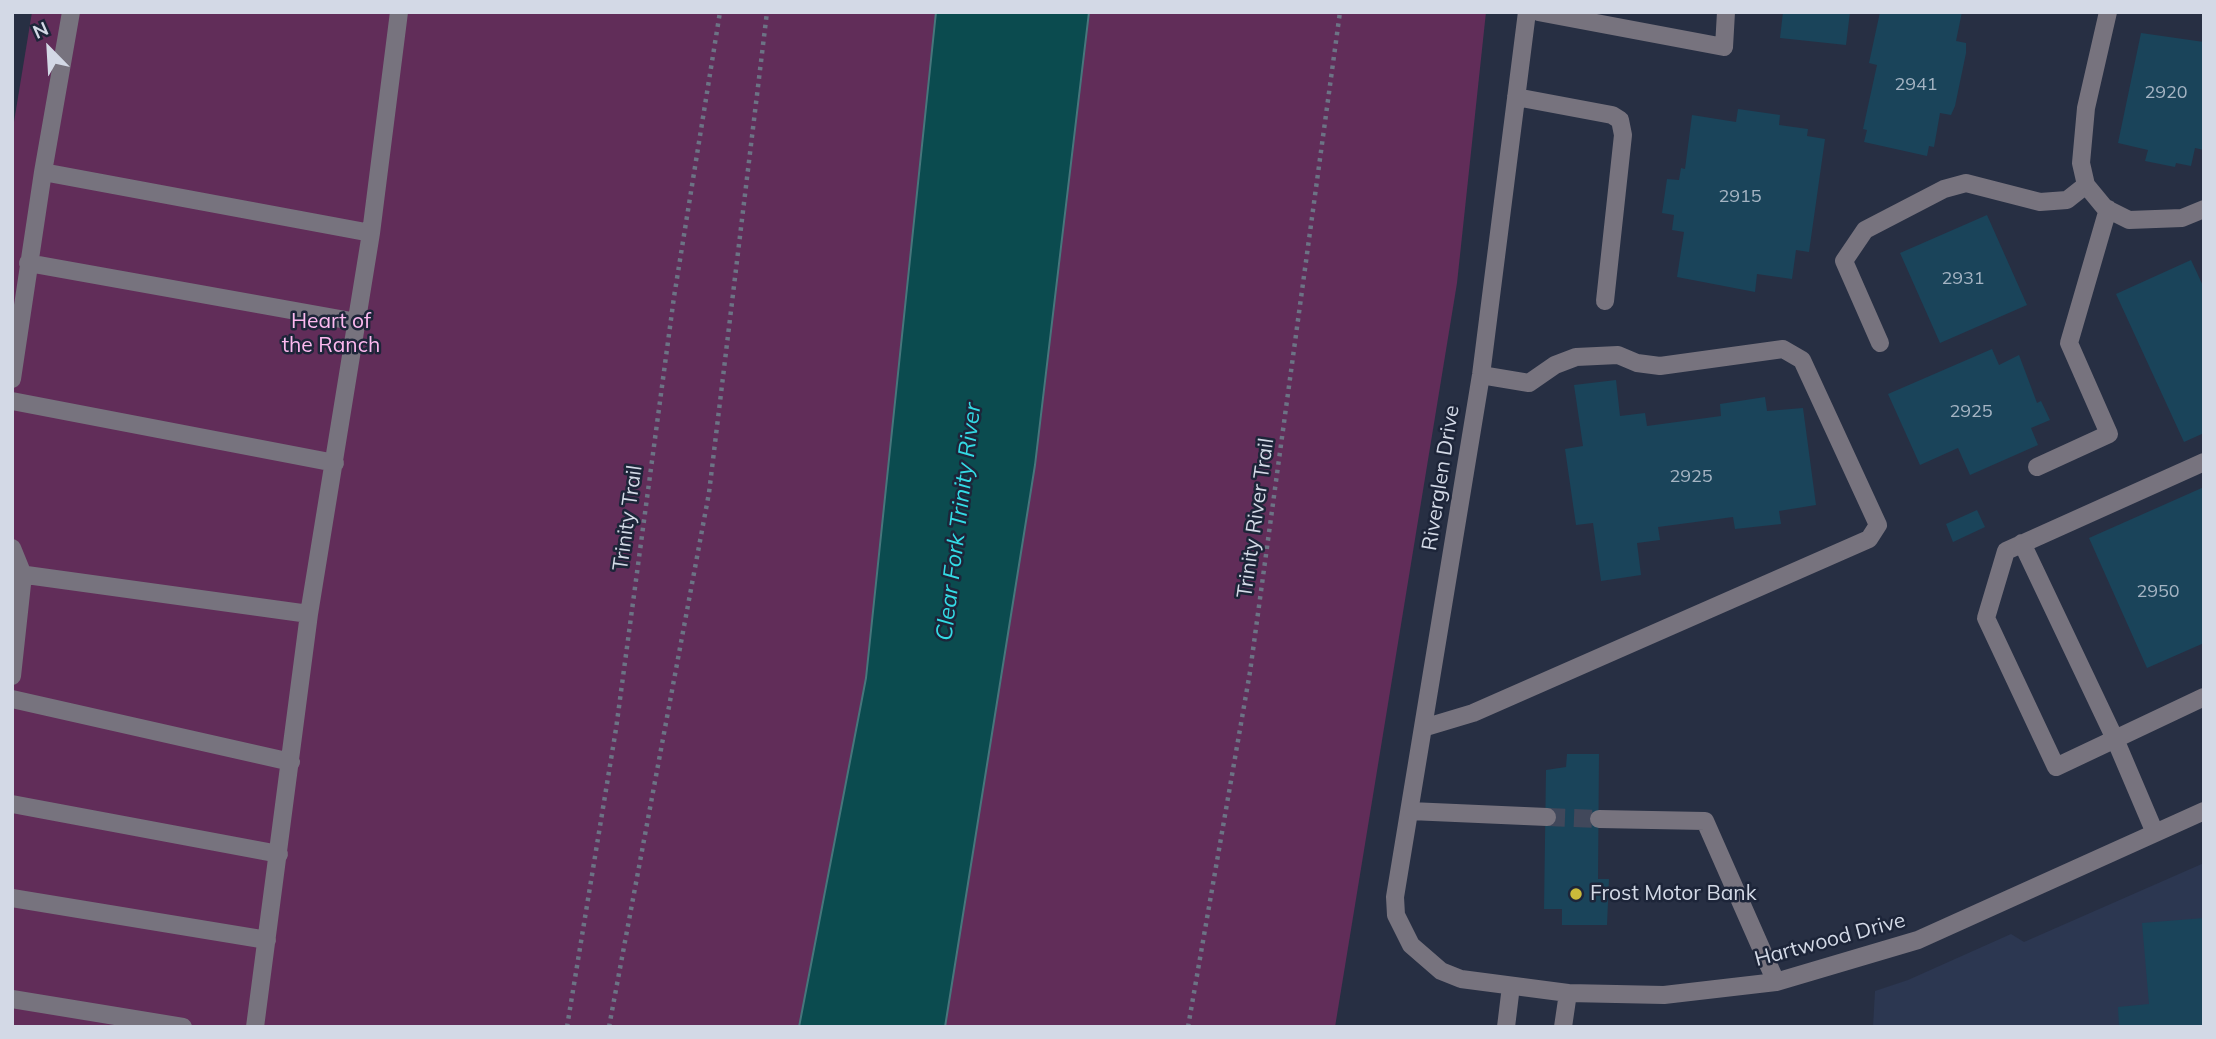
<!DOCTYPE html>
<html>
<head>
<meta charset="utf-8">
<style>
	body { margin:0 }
	#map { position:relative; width:2216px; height:1039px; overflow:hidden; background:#272f43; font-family:Mulish,sans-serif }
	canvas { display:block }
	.frame { position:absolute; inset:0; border:14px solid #d3d9e6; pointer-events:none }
	.north { position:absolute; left:14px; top:14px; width:70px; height:70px; -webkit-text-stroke:5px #1d2539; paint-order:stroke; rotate:336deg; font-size:19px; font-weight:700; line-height:28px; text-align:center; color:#d3d9e6 }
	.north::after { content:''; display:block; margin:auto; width:24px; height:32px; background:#d3d9e6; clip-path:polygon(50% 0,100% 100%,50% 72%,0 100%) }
</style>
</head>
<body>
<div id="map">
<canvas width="2216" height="1039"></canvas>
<div class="frame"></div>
<div class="north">N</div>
</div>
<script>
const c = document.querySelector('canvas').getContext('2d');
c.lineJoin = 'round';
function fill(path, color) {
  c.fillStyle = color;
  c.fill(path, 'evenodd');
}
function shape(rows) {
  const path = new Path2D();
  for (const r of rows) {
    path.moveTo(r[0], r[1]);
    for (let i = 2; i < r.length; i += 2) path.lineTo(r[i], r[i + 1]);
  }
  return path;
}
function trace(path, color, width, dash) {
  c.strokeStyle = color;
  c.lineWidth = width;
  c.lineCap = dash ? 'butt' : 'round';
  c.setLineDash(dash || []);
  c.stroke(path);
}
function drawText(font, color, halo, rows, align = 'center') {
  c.font = font + ' Mulish,sans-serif';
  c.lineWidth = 5;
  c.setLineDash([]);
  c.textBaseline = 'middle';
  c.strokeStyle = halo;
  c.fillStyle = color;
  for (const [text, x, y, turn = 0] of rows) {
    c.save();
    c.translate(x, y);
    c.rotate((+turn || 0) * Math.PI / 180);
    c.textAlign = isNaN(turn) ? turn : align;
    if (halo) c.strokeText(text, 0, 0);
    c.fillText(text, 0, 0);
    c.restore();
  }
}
fill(shape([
	[2204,863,2204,1027,1873,1027,1875,991,1908,980,2011,934,2024,942]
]), '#2c3751');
fill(shape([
	[32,12,1486,12,1457,283,1335,1027,12,1027,12,134]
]), '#612d59');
const water = shape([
	[936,12,1089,12,1035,465,945,1027,799,1027,866,678,936,12]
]);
fill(water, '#0b4b4f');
trace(water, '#47767c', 2);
fill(shape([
	[1783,12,1850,12,1846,45,1780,38],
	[1880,12,1962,12,1956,41,1966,43,1966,53,1955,106,1951,115,1940,113,1934,147,1929,146,1927,156,1864,142,1867,130,1863,129,1877,65,1869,63],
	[2141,33,2204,42,2204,150,2195,148,2191,166,2176,163,2175,167,2145,161,2148,150,2118,143],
	[1738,109,1780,115,1779,125,1808,129,1807,136,1825,139,1809,252,1796,250,1792,279,1757,274,1755,292,1677,277,1684,232,1672,230,1674,215,1662,213,1667,179,1679,180,1681,168,1685,169,1692,115,1736,122],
	[1987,215,2027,305,1940,343,1900,253],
	[2191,260,2204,288,2204,433,2184,442,2116,294],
	[1992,349,1999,365,2019,355,2037,403,2041,401,2050,420,2031,428,2038,445,1970,475,1958,448,1920,465,1888,394],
	[1616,380,1620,416,1645,413,1647,426,1721,416,1720,404,1765,397,1767,411,1803,408,1816,505,1779,511,1781,524,1735,529,1733,517,1658,527,1660,540,1637,543,1641,575,1601,581,1593,523,1576,525,1565,449,1583,446,1574,385],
	[2204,487,2204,643,2147,668,2089,538],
	[1977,510,1985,527,1953,542,1946,524],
	[1567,754,1599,754,1598,879,1609,879,1607,925,1562,925,1562,909,1544,909,1546,770,1566,767],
	[2204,918,2204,1027,2119,1027,2118,1007,2149,1004,2142,923]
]), '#1a445a');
trace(shape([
	[1547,817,1599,819]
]), '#41485b', 18, [18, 9]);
trace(shape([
	[567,1027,616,729,674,297,720,12],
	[609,1027,709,493,767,12],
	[1188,1027,1250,672,1340,12]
]), '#6c7385', 4.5, [3.5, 5]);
trace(shape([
	[1527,12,1481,375,1395,897,1396,915,1411,945,1441,971,1461,979,1568,993,1664,995,1776,982,1918,940,2204,811],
	[1538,12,1724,47,1726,12],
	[2108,12,2086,108,2081,163,2086,185,2105,208,2129,220,2182,218,2204,209],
	[1516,97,1612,115,1620,120,1623,135,1605,301],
	[43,172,71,12],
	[371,233,399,12],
	[28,263,357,322],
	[1880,343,1844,261,1865,230,1944,189,1966,183,2040,202,2067,200,2086,185],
	[12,379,43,172,371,233,309,614],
	[12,401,335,463],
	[2204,462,2006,551,1986,618,2056,767,2204,697],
	[2037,467,2109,434,2069,343,2108,209],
	[2022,543,2115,739,2155,833],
	[12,548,23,575,12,676],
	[12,573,309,614,255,1027],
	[12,699,291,762],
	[1423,728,1473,713,1869,539,1878,525,1802,360,1783,349,1660,366,1637,363,1618,355,1576,357,1555,365,1529,383,1481,375],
	[12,804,279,854],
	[1410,811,1547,817],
	[1599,819,1705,821,1776,982],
	[12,898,267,940],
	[12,999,183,1027],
	[1506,1027,1511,986],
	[1563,1027,1568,993]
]), '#77737e', 18);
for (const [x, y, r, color] of [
	[1576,894,7,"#caba3a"]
]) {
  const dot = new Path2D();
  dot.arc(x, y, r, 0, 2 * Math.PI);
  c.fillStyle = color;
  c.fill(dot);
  trace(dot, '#1d2539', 2.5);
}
drawText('18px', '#a5b4c3', null, [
	["2941",1916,85],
	["2920",2166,93],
	["2915",1740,197],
	["2931",1963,279],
	["2925",1971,412],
	["2925",1691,477],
	["2950",2158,592]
]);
drawText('21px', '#fcb9ef', '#1d2539', [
	["Heart of",331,322],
	["the Ranch",331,346]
]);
drawText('21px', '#d3d9e6', '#1d2539', [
	["Riverglen Drive",1441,478,-81],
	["Trinity Trail",628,518,-82],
	["Trinity River Trail",1256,518,-82],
	["Hartwood Drive",1830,940,-15]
]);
drawText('21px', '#d3d9e6', '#1d2539', [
	["Frost Motor Bank",1590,894]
], 'left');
drawText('italic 23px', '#33dbe5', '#1d2539', [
	["Clear Fork Trinity River",959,522,-83]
]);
</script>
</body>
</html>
